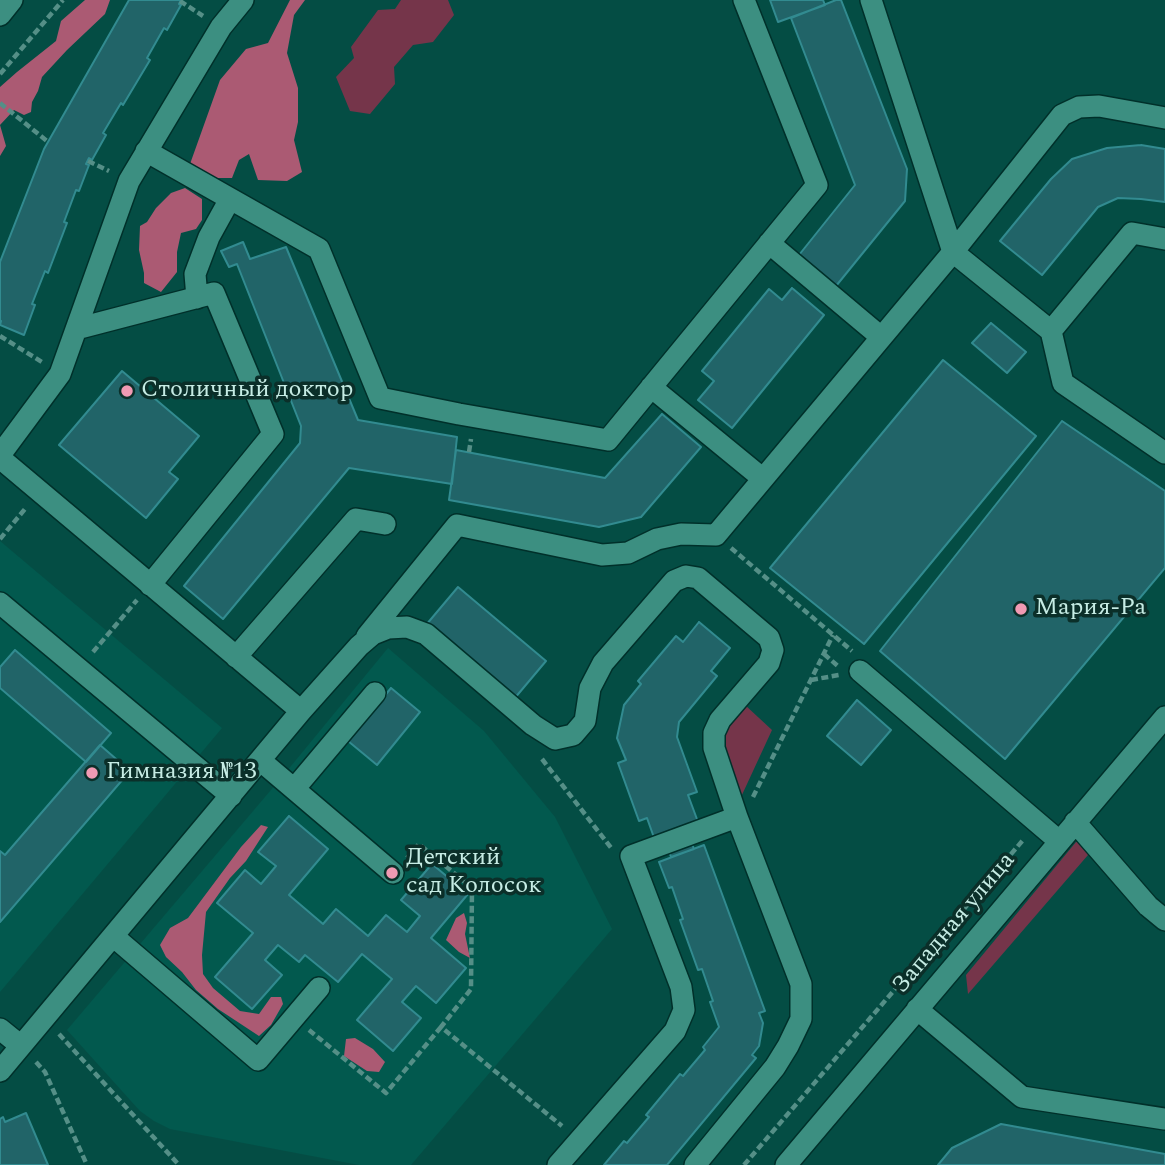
<!DOCTYPE html>
<html>
<head>
<meta charset="utf-8">
<style>
	body { margin:0 }
	canvas { display:block; background:#044d44 }
</style>
</head>
<body>
<canvas width="1165" height="1165"></canvas>
<script>
const c = document.querySelector('canvas').getContext('2d');
c.lineJoin = 'round';
function fill(path, color) {
  c.fillStyle = color;
  c.fill(path, 'evenodd');
}
function shape(rows) {
  const path = new Path2D();
  for (const r of rows) {
    path.moveTo(r[0], r[1]);
    for (let i = 2; i < r.length; i += 2) path.lineTo(r[i], r[i + 1]);
  }
  return path;
}
function trace(path, color, width, dash) {
  c.strokeStyle = color;
  c.lineWidth = width;
  c.lineCap = dash ? 'butt' : 'round';
  c.setLineDash(dash || []);
  c.stroke(path);
}
function drawText(font, color, halo, rows, align = 'center') {
  c.font = font + ' Spectral,serif';
  c.lineWidth = 7;
  c.setLineDash([]);
  c.textBaseline = 'middle';
  c.strokeStyle = halo;
  c.fillStyle = color;
  for (const [text, x, y, turn = 0] of rows) {
    c.save();
    c.translate(x, y);
    c.rotate((+turn || 0) * Math.PI / 180);
    c.textAlign = isNaN(turn) ? turn : align;
    if (halo) c.strokeText(text, 0, 0);
    c.fillText(text, 0, 0);
    c.restore();
  }
}
fill(shape([
	[0,541,222,728,0,992],
	[388,648,484,731,555,817,612,929,411,1165,359,1165,170,1129,154,1121,140,1111,67,1030,282,777]
]), '#02594e');
fill(shape([
	[401,0,448,0,454,15,433,42,413,45,394,67,395,84,370,114,350,111,336,77,354,58,351,47,378,10,395,9],
	[745,705,772,730,741,797,722,749,723,737,728,725],
	[1076,842,1083,842,1089,847,1088,855,968,994,966,975]
]), '#75354a');
fill(shape([
	[85,0,110,0,105,14,67,50,42,77,38,91,32,102,31,112,24,115,14,110,0,125,6,146,0,156,0,87,17,72,56,41,61,21],
	[290,0,305,0,294,15,287,53,298,88,298,122,294,140,302,172,287,181,258,180,249,154,239,160,232,178,214,178,190,164,220,80,246,49,268,43],
	[185,188,202,199,202,220,196,229,181,233,177,252,177,272,161,292,144,283,144,273,139,250,140,226,147,222,156,208,171,193],
	[261,825,268,827,246,861,230,878,206,912,202,955,203,974,213,988,240,1011,259,1014,271,997,281,997,283,1004,271,1025,259,1036,218,1009,196,990,182,972,166,957,160,945,170,928,188,918,241,847],
	[464,913,467,923,465,934,470,958,459,952,446,940,456,918],
	[355,1038,373,1049,385,1062,379,1072,367,1071,344,1056,346,1039]
]), '#ab5a73');
const building = shape([
	[129,0,181,0,179,4,181,5,167,30,164,28,147,58,150,60,123,105,121,103,103,133,106,135,92,160,89,158,86,164,89,165,79,191,76,190,64,222,67,223,48,273,45,271,32,304,35,305,24,335,0,325,1,321,0,321,0,262,44,149,129,0],
	[770,0,823,0,825,5,778,22,770,0],
	[836,0,841,0,907,169,905,201,836,286,799,255,855,185,791,18,836,0],
	[1141,145,1165,149,1165,202,1141,199,1118,198,1098,207,1042,275,1000,241,1051,179,1072,159,1107,148,1141,145],
	[243,242,250,259,286,247,358,420,457,437,452,484,349,468,223,619,184,586,300,443,301,426,237,264,229,267,221,251,243,242],
	[792,288,824,315,732,428,698,400,714,381,702,371,769,289,782,300,792,288],
	[991,323,1026,352,1007,373,972,343,991,323],
	[943,360,1036,436,864,644,770,568,943,360],
	[122,371,199,436,169,472,178,479,146,518,59,445,122,371],
	[662,414,701,447,641,517,599,527,449,500,456,450,605,478,662,414],
	[1062,421,1165,491,1165,568,1005,759,880,651,1062,421],
	[458,587,546,661,514,699,426,625,458,587],
	[699,622,730,648,711,671,717,676,679,722,677,737,697,792,688,795,701,830,688,834,694,849,671,857,666,843,657,846,647,818,639,821,618,763,626,760,617,738,624,705,641,684,638,681,676,636,683,642,699,622],
	[15,650,111,733,86,762,0,688,0,667,15,650],
	[391,688,420,712,377,765,348,741,391,688],
	[857,700,891,730,861,765,827,736,857,700],
	[100,745,130,771,0,922,0,851,5,855,100,745],
	[289,816,328,849,289,895,323,924,336,909,368,936,386,915,407,932,420,916,401,900,432,864,468,894,431,938,466,968,436,1003,416,986,402,1002,421,1018,393,1051,357,1020,392,979,362,954,338,982,305,955,299,962,278,945,265,960,282,975,252,1009,215,977,253,933,217,903,245,870,261,884,276,866,258,852,289,816],
	[704,845,765,1011,759,1013,763,1023,759,1046,752,1055,756,1058,667,1165,604,1165,624,1141,627,1143,649,1117,646,1115,680,1074,683,1076,705,1050,703,1047,719,1027,710,1002,713,1001,702,969,698,970,680,920,683,919,672,887,669,888,659,862,704,845],
	[26,1113,48,1165,0,1165,0,1119,3,1117,5,1122,26,1113],
	[1001,1124,1165,1154,1165,1165,938,1165,952,1148,1001,1124]
]);
fill(building, '#216468');
trace(building, '#328b90', 2);
const minor = shape([
	[871,0,953,252],
	[0,15,12,0],
	[146,151,319,249,380,398,459,414,608,440,817,185,744,0],
	[769,243,881,337],
	[953,252,1062,115,1079,107,1099,106,1165,118],
	[197,298,195,274,209,237,230,199],
	[76,329,214,293,273,434,150,585],
	[1051,331,1063,383,1165,453],
	[651,387,762,478],
	[0,455,60,374,129,181,221,27,243,0],
	[0,458,301,711,0,1071],
	[0,603,231,796],
	[367,636,457,525,602,555,628,553,657,539,681,534,716,535,953,252,1051,331,1132,233,1165,239],
	[236,657,356,519,385,524],
	[860,671,1059,841],
	[301,711,359,646,373,634,388,628,407,627,426,634,533,725,555,739,573,735,585,721,590,688,603,663,674,581,686,576,698,578,769,638,773,650,769,663,720,720,714,733,714,748,737,817,801,984,801,1019,788,1046,775,1067,695,1165],
	[261,761,393,873],
	[295,788,375,693],
	[1075,822,1148,906,1165,920],
	[113,936,258,1060,319,988],
	[917,1009,1022,1097,1165,1119],
	[0,1029,21,1046],
	[558,1165,675,1031,684,1010,681,987,631,856,737,817],
	[786,1165,1165,717]
]);
trace(minor, '#00302a', 24);
trace(shape([
	[180,1,203,16],
	[0,74,63,0],
	[0,103,47,141],
	[88,161,109,171],
	[0,336,42,362],
	[469,452,471,439],
	[0,539,25,509],
	[731,548,852,651],
	[93,652,137,600],
	[824,654,839,667],
	[811,680,839,675],
	[542,759,612,849],
	[753,797,833,635],
	[407,858,419,844,472,888,471,989,441,1027,562,1126],
	[309,1030,386,1093,441,1027],
	[59,1034,179,1165],
	[36,1062,45,1072,87,1165],
	[744,1165,1024,839]
]), '#558f87', 4.5, [7, 3.5]);
trace(minor, '#3c8f81', 21);
for (const [x, y, r, color] of [
	[127,391,7,"#f19ab3"],
	[1021,609,7,"#f19ab3"],
	[92,773,7,"#f19ab3"],
	[392,873,7,"#f19ab3"]
]) {
  const dot = new Path2D();
  dot.arc(x, y, r, 0, 2 * Math.PI);
  c.fillStyle = color;
  c.fill(dot);
  trace(dot, '#0b2f29', 2.5);
}
drawText('24px', '#c6ece4', '#0b2f29', [
	["Столичный доктор",141,391],
	["Мария-Ра",1035,609],
	["Гимназия №13",106,773],
	["Детский",406,859],
	["сад Колосок",406,887]
], 'left');
drawText('24px', '#c6ece4', '#0b2f29', [
	["Западная улица",955,924,-50]
]);
</script>
</body>
</html>
